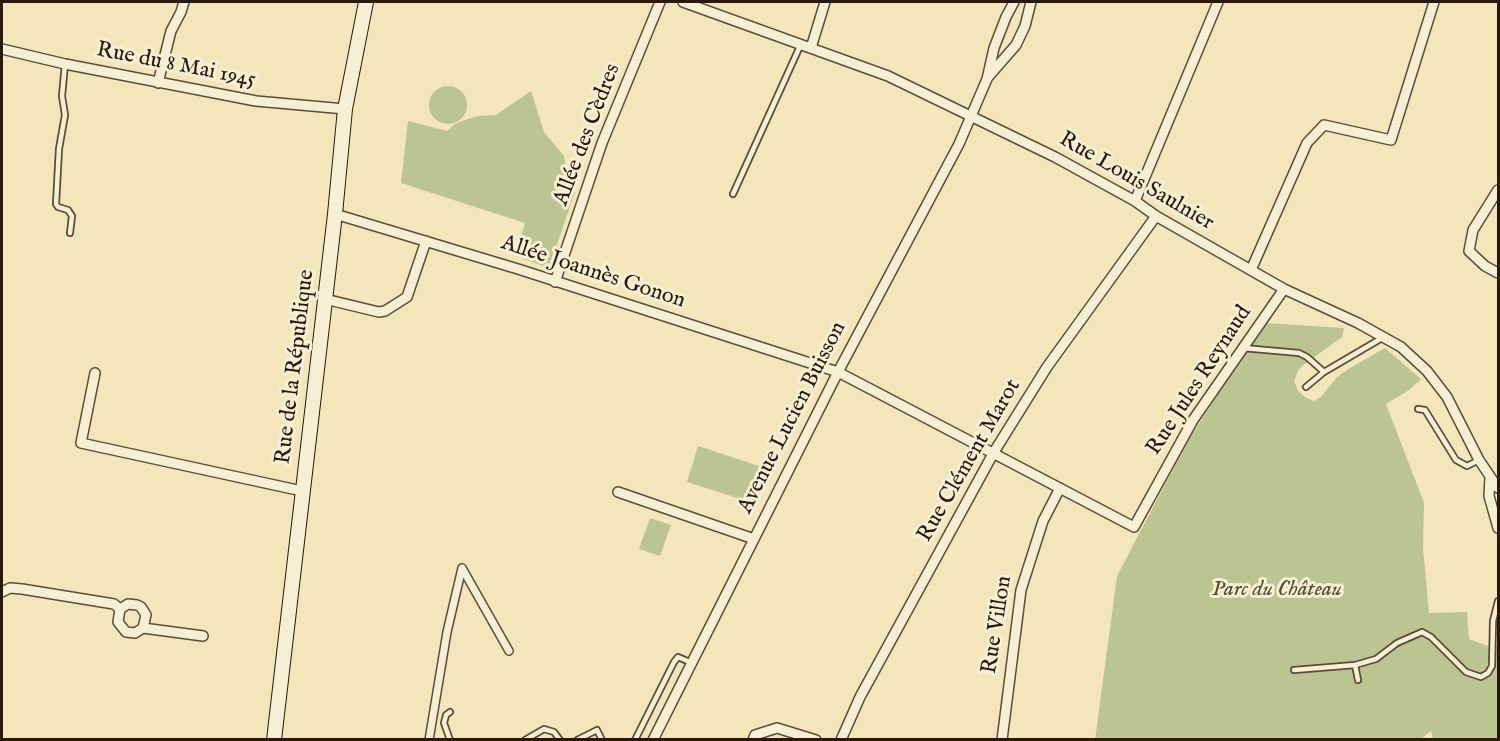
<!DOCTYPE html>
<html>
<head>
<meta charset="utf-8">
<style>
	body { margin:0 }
	#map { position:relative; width:1500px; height:741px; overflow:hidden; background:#f3e6bb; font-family:"IM FELL English",serif }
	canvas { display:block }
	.frame { position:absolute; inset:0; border:3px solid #2a180f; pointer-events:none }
</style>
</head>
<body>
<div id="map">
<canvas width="1500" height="741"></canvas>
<div class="frame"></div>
</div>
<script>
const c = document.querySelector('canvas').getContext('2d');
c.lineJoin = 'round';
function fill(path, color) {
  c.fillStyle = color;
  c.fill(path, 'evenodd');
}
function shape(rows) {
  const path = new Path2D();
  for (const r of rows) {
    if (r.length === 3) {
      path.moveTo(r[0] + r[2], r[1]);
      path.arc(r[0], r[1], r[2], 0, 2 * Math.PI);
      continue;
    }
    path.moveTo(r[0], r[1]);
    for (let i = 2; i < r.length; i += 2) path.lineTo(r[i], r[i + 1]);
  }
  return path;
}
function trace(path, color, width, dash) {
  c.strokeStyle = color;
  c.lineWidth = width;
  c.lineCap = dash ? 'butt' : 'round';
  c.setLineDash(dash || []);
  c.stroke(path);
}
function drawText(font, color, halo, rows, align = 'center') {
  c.font = font + ' "IM FELL English",serif';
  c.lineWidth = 6;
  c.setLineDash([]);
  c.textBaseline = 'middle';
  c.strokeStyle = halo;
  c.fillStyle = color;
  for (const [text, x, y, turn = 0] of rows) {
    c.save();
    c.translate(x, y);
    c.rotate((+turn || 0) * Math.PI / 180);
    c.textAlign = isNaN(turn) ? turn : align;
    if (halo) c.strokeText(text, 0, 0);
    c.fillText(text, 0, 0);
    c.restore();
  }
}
fill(shape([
	[448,105,19],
	[531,91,544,132,564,156,566,168,557,192,570,190,575,192,549,268,515,256,525,223,401,183,408,121,447,131,455,124,465,120,477,116,496,115],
	[1265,323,1344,328,1342,337,1302,366,1298,371,1294,381,1298,391,1305,397,1314,401,1321,397,1337,377,1350,368,1385,348,1421,379,1409,390,1386,404,1424,503,1423,548,1429,613,1467,612,1469,639,1488,646,1498,646,1498,739,1433,739,1431,731,1420,740,1095,740,1117,576,1190,437],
	[698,446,762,467,750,502,687,482],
	[650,518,671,525,660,556,639,549]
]), '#bac591');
const service = shape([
	[65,64,62,96,65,115,59,149,56,204,58,207,68,210,72,216,70,233],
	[733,194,801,44],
	[1243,348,1299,353,1307,357,1324,372],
	[1306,387,1324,372,1382,338],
	[1418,409,1425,410,1456,460,1467,466,1479,460],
	[1294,670,1355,665],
	[1358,680,1355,665,1376,659,1397,643,1422,632,1431,637,1466,672,1481,677,1488,673,1492,666,1493,621,1498,601],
	[450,740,444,723,446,715,450,712],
	[525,740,544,729,554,732,560,740],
	[577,740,597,730,602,740],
	[635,740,674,662,678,657,692,663]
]);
const pedestrian = shape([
	[462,568,509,651],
	[429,740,447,632,462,568]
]);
const minor = shape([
	[683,2,888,76,1055,157,1135,201,1156,216,1284,289,1358,323,1401,347,1427,371,1447,397,1479,460,1498,488],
	[811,48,825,2],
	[2,49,65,64,256,101,345,109],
	[988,77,1016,45,1025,26,1031,2],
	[158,83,171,31,181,12,184,2],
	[1498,190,1473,230,1469,251,1485,266,1498,273],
	[1135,201,1218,2],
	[335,214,518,269,838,372,1134,527,1193,420,1284,289],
	[1251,270,1307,143,1324,125,1391,140,1434,2],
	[555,282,602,143,660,2],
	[325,299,379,312,385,311,407,297,426,241],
	[95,373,81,443,302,491],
	[1490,477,1489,496,1498,528],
	[618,492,754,539],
	[2,592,10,588,22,589,114,604,120,609],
	[143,628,146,615,141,607,137,605,128,604,120,609,118,622,126,632,135,633,143,628,203,636],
	[653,740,838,372,959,144,987,79,994,48,1006,17,1014,2],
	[753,740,755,735,777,728,816,740],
	[841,740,860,697,994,452,1047,367,1156,216],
	[1002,740,1021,590,1043,521,1060,488]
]);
const secondary = shape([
	[274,740,335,214,345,109,366,2]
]);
trace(service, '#5c4c3a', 8);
trace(pedestrian, '#5c4c3a', 10);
trace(minor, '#5c4c3a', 12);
trace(secondary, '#2a180f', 16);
trace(service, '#f7efd3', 4.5);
trace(pedestrian, '#f7efd3', 7);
trace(minor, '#f7efd3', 9);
trace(secondary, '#f7efd3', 14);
drawText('22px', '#2a180f', '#f7efd3', [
	["Rue du 8 Mai 1945",176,66,11],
	["Allée des Cèdres",588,135,-69],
	["Rue Louis Saulnier",1136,182,30],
	["Allée Joannès Gonon",593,273,18],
	["Rue de la République",296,367,-83],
	["Rue Jules Reynaud",1200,381,-57],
	["Avenue Lucien Buisson",793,418,-63],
	["Rue Clément Marot",970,461,-60],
	["Rue Villon",998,625,-81]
]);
drawText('italic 22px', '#554c36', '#f7efd3', [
	["Parc du Château",1277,590]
]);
</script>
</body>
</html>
